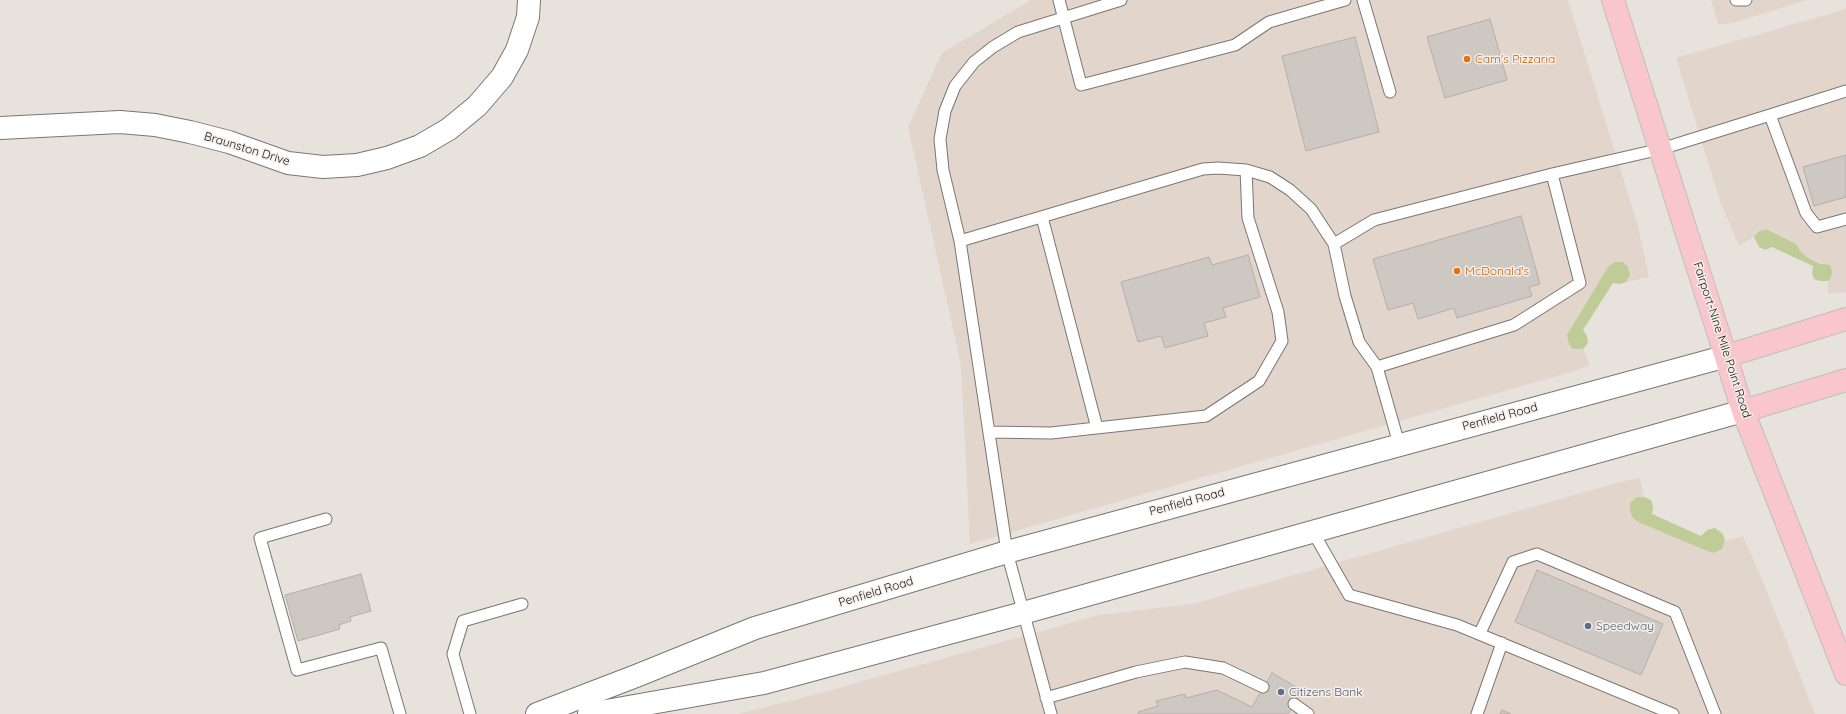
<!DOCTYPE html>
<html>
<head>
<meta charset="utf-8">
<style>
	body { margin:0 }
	canvas { display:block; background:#e8e2dd }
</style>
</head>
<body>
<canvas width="1846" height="714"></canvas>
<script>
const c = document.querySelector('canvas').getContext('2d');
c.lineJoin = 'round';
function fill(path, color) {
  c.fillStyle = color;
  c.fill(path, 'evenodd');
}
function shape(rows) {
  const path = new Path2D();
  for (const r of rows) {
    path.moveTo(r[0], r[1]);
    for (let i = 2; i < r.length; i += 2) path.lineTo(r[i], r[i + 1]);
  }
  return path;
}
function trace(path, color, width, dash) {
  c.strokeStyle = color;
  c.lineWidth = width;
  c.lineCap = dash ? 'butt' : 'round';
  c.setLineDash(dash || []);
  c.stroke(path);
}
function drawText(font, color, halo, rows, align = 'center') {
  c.font = font + ' Quicksand,sans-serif';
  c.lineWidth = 3;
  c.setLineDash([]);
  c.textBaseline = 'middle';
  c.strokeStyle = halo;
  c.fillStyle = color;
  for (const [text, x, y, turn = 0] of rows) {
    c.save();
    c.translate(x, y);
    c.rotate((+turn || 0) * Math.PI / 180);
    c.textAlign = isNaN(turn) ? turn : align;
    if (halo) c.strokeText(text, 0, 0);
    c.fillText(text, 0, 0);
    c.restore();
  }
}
fill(shape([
	[1031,0,1568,0,1638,226,1649,277,1626,282,1630,275,1615,262,1573,349,1583,349,1590,365,1571,372,970,544,961,365,908,127,942,53],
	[1711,0,1807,0,1733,23,1718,24],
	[1846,9,1846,292,1828,294,1828,281,1831,278,1820,264,1808,258,1773,233,1766,229,1758,232,1754,237,1739,246,1720,201,1676,58],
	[1640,478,1644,497,1637,497,1638,522,1714,553,1722,549,1725,541,1743,536,1762,579,1815,714,738,714,806,697,1099,615,1192,604,1620,482]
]), '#e2d5cb');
fill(shape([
	[1766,229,1796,244,1800,251,1808,258,1820,264,1830,265,1832,271,1831,278,1828,281,1820,281,1814,279,1812,273,1813,266,1772,247,1765,250,1759,247,1754,237,1758,232],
	[1615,262,1623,262,1628,267,1630,275,1626,282,1620,284,1613,283,1583,330,1587,336,1588,343,1583,349,1573,349,1569,344,1567,335,1608,267],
	[1637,497,1644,497,1651,500,1653,506,1652,514,1701,536,1707,530,1715,528,1723,534,1725,541,1722,549,1714,553,1705,550,1638,522,1632,517,1630,510,1630,503]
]), '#c0cc98');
const building = shape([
	[1490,19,1507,80,1445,98,1427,37,1490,19],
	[1355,37,1379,132,1306,151,1282,56,1355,37],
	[1846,155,1846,197,1814,206,1803,167,1846,155],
	[1521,216,1540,284,1529,287,1532,296,1457,318,1454,308,1418,319,1413,303,1388,310,1373,259,1521,216],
	[1248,255,1260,297,1223,308,1226,317,1204,323,1208,336,1165,348,1161,336,1138,342,1121,282,1209,257,1212,265,1248,255],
	[1537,570,1663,624,1641,675,1515,622,1537,570],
	[361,574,371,611,350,617,351,621,339,625,340,629,298,641,285,595,361,574],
	[1272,673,1303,691,1288,714,1139,714,1138,712,1158,706,1156,701,1185,694,1186,698,1217,690,1252,707,1272,673],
	[1502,710,1511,714,1500,714,1502,710]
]);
fill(building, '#cec8c3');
trace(building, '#b5aeaa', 1);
const lane = shape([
	[1059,0,1081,85,1235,45,1269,22,1345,0],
	[1363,0,1390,92],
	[1736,0,1746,0],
	[1770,115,1846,91],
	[1552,174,1661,149,1770,115,1806,213,1817,227,1846,219],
	[1042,217,1097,428],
	[960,241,1203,169,1218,168,1246,170,1270,177,1290,190,1311,209,1334,244,1345,296,1359,342,1377,367,1399,444],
	[1334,244,1374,220,1552,174,1580,283,1514,325,1377,367],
	[989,432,1051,433,1206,416,1259,381,1282,341,1278,312,1248,218,1246,170],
	[326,519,260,538,297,670,381,648,400,714],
	[1313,532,1349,595,1457,625,1673,714],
	[1480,633,1513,562,1537,554,1675,612,1715,714],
	[1046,698,1136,672,1185,662,1223,668,1263,687],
	[1294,704,1308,714],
	[470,714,453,654,463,621,522,604],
	[1051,714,1007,552,960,241,943,170,940,139,945,111,955,86,974,62,993,47,1018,32,1121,0],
	[1477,714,1502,643]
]);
const street = shape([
	[0,128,120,122,155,125,190,132,229,142,288,163,323,167,357,165,387,158,420,146,449,129,477,106,502,77,517,50,528,17,529,0]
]);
const secondary = shape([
	[537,714,636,676,755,628,1007,552,1727,356],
	[589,714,764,683,1023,613,1743,411]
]);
const primary = shape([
	[1613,0,1743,411,1846,674],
	[1727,356,1846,319],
	[1743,411,1846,380]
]);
trace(lane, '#7c7672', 13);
trace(street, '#7c7672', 24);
trace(secondary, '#7c7672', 24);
trace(primary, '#bfbebd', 24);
trace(lane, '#fff', 11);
trace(street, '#fff', 22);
trace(secondary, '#fff', 22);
trace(primary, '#f9c7cb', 22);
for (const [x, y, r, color] of [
	[1467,59,4,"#e8710a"],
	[1457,271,4,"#e8710a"],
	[1588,626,4,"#5c6f8a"],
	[1281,692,4,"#5c6f8a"]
]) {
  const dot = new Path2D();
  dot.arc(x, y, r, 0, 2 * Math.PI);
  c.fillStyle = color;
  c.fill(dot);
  trace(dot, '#f6efea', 1.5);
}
drawText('12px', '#c56008', '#f6efea', [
	["Cam's Pizzaria",1475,59],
	["McDonald's",1465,271]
], 'left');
drawText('12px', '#191715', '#f6efea', [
	["Braunston Drive",247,149,17],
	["Fairport-Nine Mile Point Road",1722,340,72],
	["Penfield Road",1500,417,-15],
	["Penfield Road",1187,502,-15],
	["Penfield Road",876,592,-17]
]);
drawText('12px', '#4e5e75', '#f6efea', [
	["Speedway",1596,626],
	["Citizens Bank",1289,692]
], 'left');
</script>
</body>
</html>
